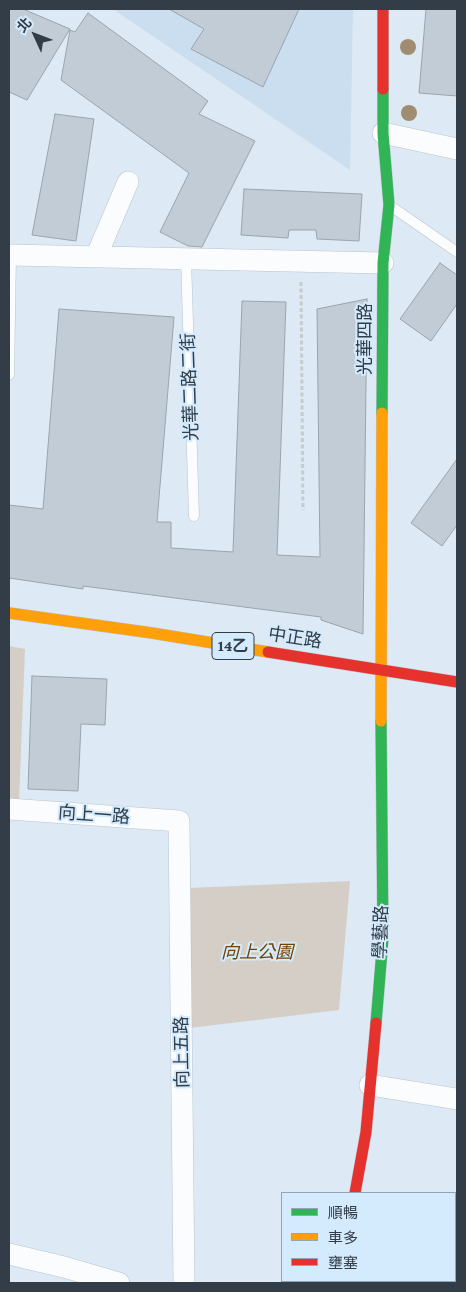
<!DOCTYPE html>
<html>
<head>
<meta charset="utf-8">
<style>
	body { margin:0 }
	#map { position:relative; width:466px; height:1292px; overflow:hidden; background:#dde9f4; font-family:"Crimson Pro","Noto Sans TC",serif }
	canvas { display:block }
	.frame { position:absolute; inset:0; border:10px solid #323d47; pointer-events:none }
	.legend { position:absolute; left:281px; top:1192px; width:175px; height:90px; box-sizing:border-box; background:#d4eafd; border:1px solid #93a5b4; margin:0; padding:6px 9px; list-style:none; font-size:15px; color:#323d47 }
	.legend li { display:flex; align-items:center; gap:10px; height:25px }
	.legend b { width:25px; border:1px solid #93a5b4 }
	.north { position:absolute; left:10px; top:10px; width:50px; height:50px; -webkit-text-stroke:4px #d4eafd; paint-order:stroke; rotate:313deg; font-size:14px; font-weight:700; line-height:20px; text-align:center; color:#323d47 }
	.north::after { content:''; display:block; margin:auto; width:18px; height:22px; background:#323d47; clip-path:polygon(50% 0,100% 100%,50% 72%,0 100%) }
</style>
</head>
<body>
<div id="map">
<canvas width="466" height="1292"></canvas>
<div class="frame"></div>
<ul class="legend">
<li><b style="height:6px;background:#30b455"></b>順暢</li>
<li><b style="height:6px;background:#ff9f0a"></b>車多</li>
<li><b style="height:6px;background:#e5322d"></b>壅塞</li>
</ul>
<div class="north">北</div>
</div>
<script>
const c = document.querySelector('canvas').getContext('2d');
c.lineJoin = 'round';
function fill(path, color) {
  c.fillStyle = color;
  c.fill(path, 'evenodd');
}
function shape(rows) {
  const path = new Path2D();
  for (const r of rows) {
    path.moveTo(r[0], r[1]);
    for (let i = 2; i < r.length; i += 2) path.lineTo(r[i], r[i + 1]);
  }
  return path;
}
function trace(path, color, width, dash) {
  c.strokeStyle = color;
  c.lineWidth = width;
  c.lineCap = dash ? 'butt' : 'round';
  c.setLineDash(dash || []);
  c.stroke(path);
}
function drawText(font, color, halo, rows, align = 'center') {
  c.font = font + ' "Crimson Pro","Noto Sans TC",serif';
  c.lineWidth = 4;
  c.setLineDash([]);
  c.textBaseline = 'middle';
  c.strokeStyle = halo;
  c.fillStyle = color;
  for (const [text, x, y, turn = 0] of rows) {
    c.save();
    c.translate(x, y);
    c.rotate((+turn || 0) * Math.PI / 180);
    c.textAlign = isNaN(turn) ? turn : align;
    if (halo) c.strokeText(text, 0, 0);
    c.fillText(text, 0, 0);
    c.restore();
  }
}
fill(shape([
	[113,9,353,9,350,170]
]), '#cadeef');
fill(shape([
	[9,646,25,649,19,801,9,800],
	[350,881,339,1010,190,1028,189,888]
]), '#d4cec7');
const building = shape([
	[9,9,23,9,70,29,27,100,9,92,9,9],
	[169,9,299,9,263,87,191,49,204,29,169,9],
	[426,9,457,9,457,96,419,93,426,9],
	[88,13,208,101,199,114,255,141,202,247,188,246,160,232,189,173,61,80,70,30,75,32,88,13],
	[55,114,94,119,76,241,32,235,55,114],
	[244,189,362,194,359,241,317,239,316,230,289,230,288,238,241,235,244,189],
	[440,263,457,275,457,304,431,341,400,319,440,263],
	[367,299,363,634,321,620,321,617,83,586,83,589,9,578,9,505,43,509,59,309,174,317,157,522,171,522,171,548,233,552,242,301,286,302,277,555,320,557,317,309,367,299],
	[457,459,457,525,442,546,411,523,457,459],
	[32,676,107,679,105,725,81,724,78,791,28,789,32,676]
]);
fill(building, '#c2ccd6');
trace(building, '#9aa4ad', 1);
const lane = shape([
	[392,207,457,252],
	[186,259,194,516],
	[9,375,11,255]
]);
const street = shape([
	[383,133,457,149],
	[9,255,383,263],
	[96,257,128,182],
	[9,809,179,821,184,1283],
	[370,1085,457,1099],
	[9,1254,64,1267,119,1283],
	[455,1256,457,1256],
	[340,1283,341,1281]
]);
const fast = shape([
	[382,413,383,263,389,205,383,133,383,89],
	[376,1023,383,938,381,721]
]);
const slow = shape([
	[9,613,152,633,268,652],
	[381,721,382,413]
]);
const jam = shape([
	[383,9,383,89],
	[268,652,457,682],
	[355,1193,366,1132,376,1023]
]);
trace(lane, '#b9c4cd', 11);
trace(street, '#b9c4cd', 22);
trace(fast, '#b9c4cd', 12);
trace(slow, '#b9c4cd', 12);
trace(jam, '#b9c4cd', 12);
trace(shape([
	[301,282,303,510]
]), '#c6cbce', 3, [4, 2.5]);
trace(lane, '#fafcfd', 10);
trace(street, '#fafcfd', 21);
trace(fast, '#30b455', 11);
trace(slow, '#ff9f0a', 11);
trace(jam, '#e5322d', 11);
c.fillStyle = '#a08d71';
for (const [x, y] of [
	[408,47],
	[409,113]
]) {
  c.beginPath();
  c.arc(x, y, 8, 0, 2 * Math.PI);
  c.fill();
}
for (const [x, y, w] of [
	[233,646,42]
]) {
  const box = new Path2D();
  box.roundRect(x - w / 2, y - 13.5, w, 27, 4);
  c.fillStyle = '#d4eafd';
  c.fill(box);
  trace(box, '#323d47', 1);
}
drawText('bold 16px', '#323d47', null, [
	["14乙",233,646]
]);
drawText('18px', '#323d47', '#d4eafd', [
	["光華四路",365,339,-90],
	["光華二路二街",190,387,-92],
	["中正路",295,638,9],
	["向上一路",94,815,4],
	["學藝路",381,932,-88],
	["向上五路",182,1052,-91]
]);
drawText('italic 18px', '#6f4206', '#d4eafd', [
	["向上公園",257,952]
]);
</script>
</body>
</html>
